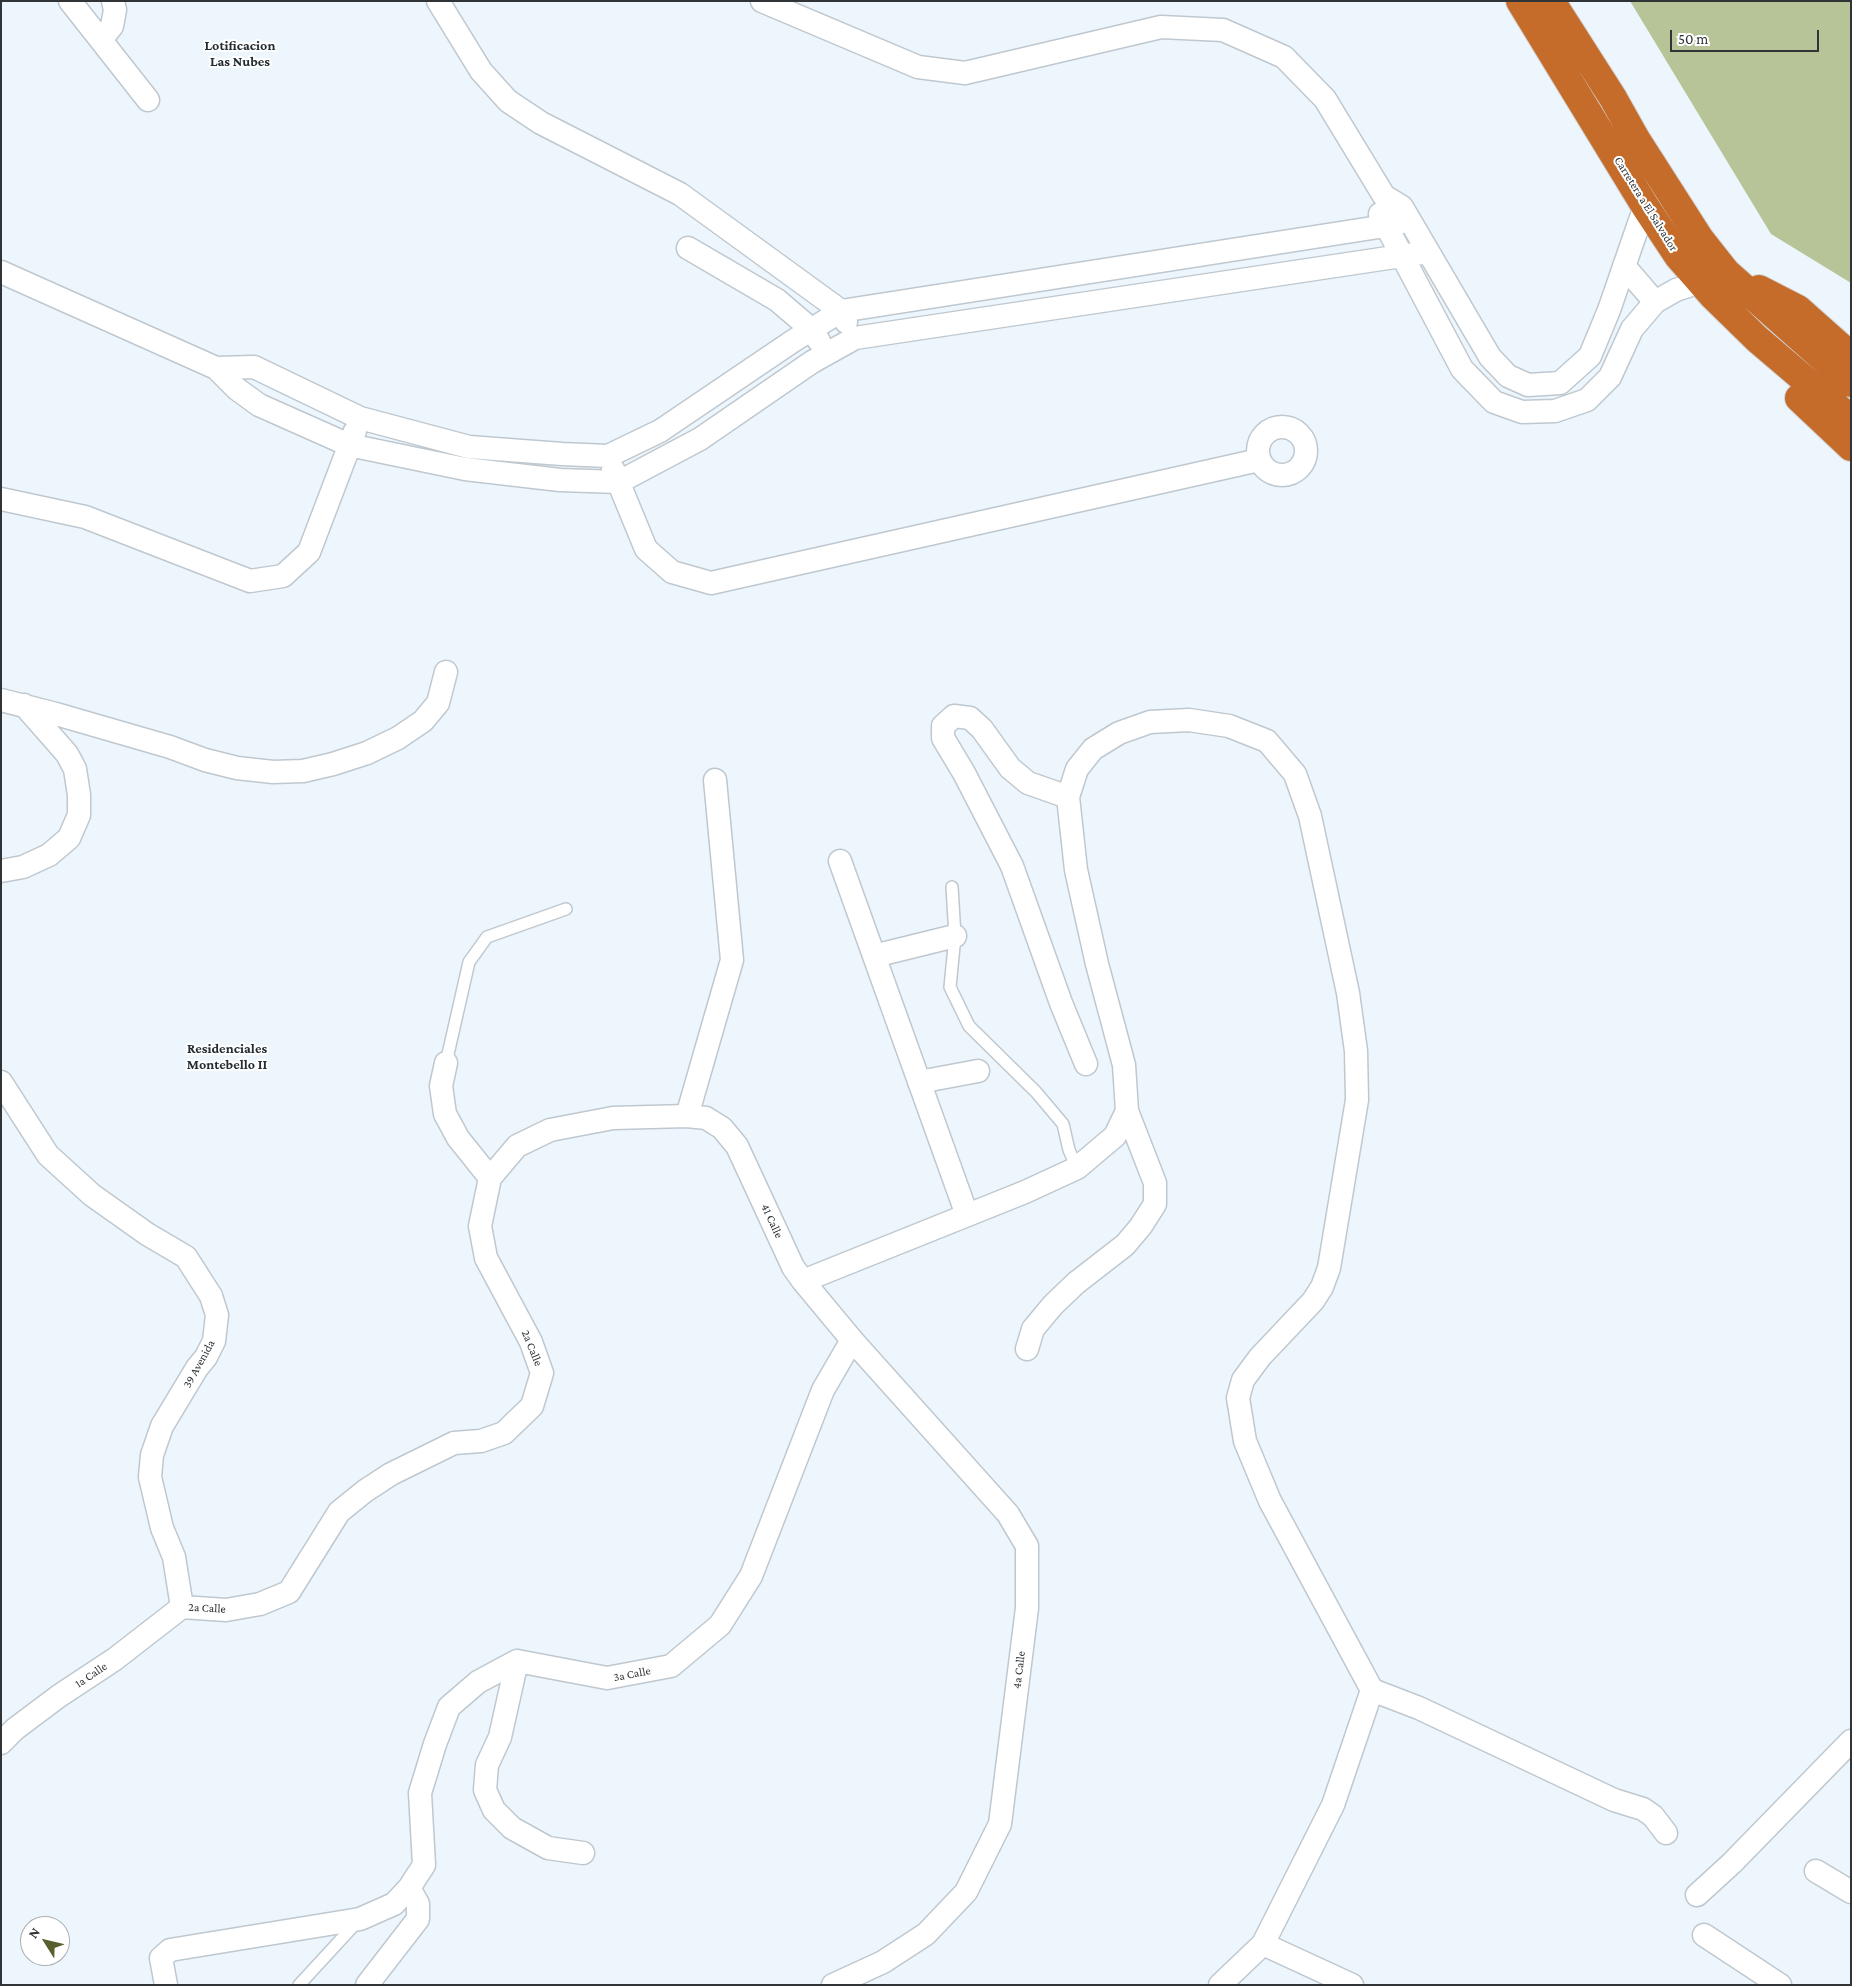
<!DOCTYPE html>
<html>
<head>
<meta charset="utf-8">
<style>
	body { margin:0 }
	#map { position:relative; width:1852px; height:1986px; overflow:hidden; background:#edf6fd; font-family:"Crimson Pro",serif }
	canvas { display:block }
	.frame { position:absolute; inset:0; border:2px solid #303436; pointer-events:none }
	.north { position:absolute; left:20px; top:1916px; width:50px; height:50px; box-sizing:border-box; background:#fff; border:1px solid #acaeaf; border-radius:50%; rotate:306deg; font-size:14px; font-weight:700; line-height:20px; text-align:center; color:#303436 }
	.north::after { content:''; display:block; margin:auto; width:18px; height:22px; background:#595f2d; clip-path:polygon(50% 0,100% 100%,50% 72%,0 100%) }
	.scale { position:absolute; left:1670px; top:30px; width:149px; height:22px; box-sizing:border-box; border:2px solid #303436; border-top:0; padding-left:6px; font-size:15px; line-height:18px; white-space:nowrap; color:#303436; -webkit-text-stroke:4px #fff; paint-order:stroke }
</style>
</head>
<body>
<div id="map">
<canvas width="1852" height="1986"></canvas>
<div class="frame"></div>
<div class="north">N</div>
<div class="scale">50 m</div>
</div>
<script>
const c = document.querySelector('canvas').getContext('2d');
c.lineJoin = 'round';
function fill(path, color) {
  c.fillStyle = color;
  c.fill(path, 'evenodd');
}
function shape(rows) {
  const path = new Path2D();
  for (const r of rows) {
    if (r.length === 3) {
      path.moveTo(r[0] + r[2], r[1]);
      path.arc(r[0], r[1], r[2], 0, 2 * Math.PI);
      continue;
    }
    path.moveTo(r[0], r[1]);
    for (let i = 2; i < r.length; i += 2) path.lineTo(r[i], r[i + 1]);
  }
  return path;
}
function trace(path, color, width, dash) {
  c.strokeStyle = color;
  c.lineWidth = width;
  c.lineCap = dash ? 'butt' : 'round';
  c.setLineDash(dash || []);
  c.stroke(path);
}
function drawText(font, color, halo, rows, align = 'center') {
  c.font = font + ' "Crimson Pro",serif';
  c.lineWidth = 4;
  c.setLineDash([]);
  c.textBaseline = 'middle';
  c.strokeStyle = halo;
  c.fillStyle = color;
  for (const [text, x, y, turn = 0] of rows) {
    c.save();
    c.translate(x, y);
    c.rotate((+turn || 0) * Math.PI / 180);
    c.textAlign = isNaN(turn) ? turn : align;
    if (halo) c.strokeText(text, 0, 0);
    c.fillText(text, 0, 0);
    c.restore();
  }
}
fill(shape([
	[1630,1,1851,1,1851,283,1771,234]
]), '#b6c497');
const lane = shape([
	[952,887,955,936,950,987,969,1026,1036,1092,1063,1124,1069,1150,1077,1168],
	[446,1063,469,962,487,937,566,909],
	[299,1985,357,1922]
]);
const street = shape([
	[70,1,148,100],
	[438,1,481,71,508,101,541,123,680,194,841,311,846,322],
	[762,1,918,67,965,73,1161,27,1223,30,1284,57,1325,99,1384,196,1402,207,1490,357,1508,376,1528,385,1560,383,1590,356,1609,310,1645,206],
	[101,40,112,26,115,10,113,1],
	[1380,214,1462,369,1494,402,1522,412,1555,411,1587,400,1610,377,1632,329,1655,302,1676,290,1700,282],
	[688,248,777,300,811,329,819,341],
	[1624,266,1655,302],
	[1,272,216,368,237,389,259,405,349,445,465,469,560,480,619,482,700,439,812,362,855,338,1428,252],
	[216,368,254,367,360,418,469,447,562,454,608,456,660,431,793,341,841,311,1385,226,1409,220],
	[1282,451,24],
	[613,469,646,549,672,572,711,583,1259,460],
	[1,499,85,517,250,581,283,576,309,552,355,431],
	[1,700,56,714,170,747,205,760,237,768,273,772,303,771,333,764,367,753,398,738,423,721,438,703,446,672],
	[1068,797,1028,783,1010,768,982,729,970,718,954,716,943,726,943,738,964,773,1012,866,1061,1003,1086,1064],
	[840,861,967,1215],
	[1,871,23,867,49,855,69,838,79,815,79,795,75,769,67,754,24,705],
	[874,956,955,936],
	[446,1063,441,1086,445,1114,458,1138,490,1178],
	[1,1082,48,1155,92,1195,147,1234,186,1257,211,1296,217,1315,214,1341,206,1357,197,1368,162,1426,152,1455,150,1477,162,1528,174,1557,182,1607],
	[919,1082,978,1071],
	[687,1116,732,960,715,780],
	[803,1281,1025,1192,1077,1168,1115,1136,1127,1111,1124,1065,1097,964,1076,870,1068,797,1077,769,1093,749,1119,733,1150,722,1189,720,1229,726,1267,741,1295,774,1310,816,1348,993,1356,1051,1357,1100,1329,1268,1322,1287,1313,1301,1260,1357,1243,1380,1238,1398,1245,1441,1270,1501,1372,1690,1419,1708,1614,1800,1643,1809,1653,1816,1666,1833],
	[1027,1349,1033,1329,1053,1305,1076,1283,1125,1245,1141,1226,1155,1204,1155,1183,1127,1111],
	[182,1607,226,1610,260,1604,289,1592,339,1512,365,1491,391,1474,454,1443,481,1441,504,1433,532,1406,542,1373,531,1342,486,1258,480,1226,490,1178,517,1146,550,1130,613,1118,687,1116,706,1118,722,1128,737,1146,793,1267,803,1281,852,1340,1008,1514,1027,1546,1027,1608,1000,1824,966,1892,926,1934,883,1962,833,1985],
	[517,1661,500,1737,487,1765,485,1790,494,1810,512,1828,548,1848,583,1853],
	[1,1743,15,1729,59,1696,115,1659,182,1607],
	[1816,1871,1851,1892],
	[1697,1895,1732,1863,1851,1741],
	[1704,1935,1780,1985],
	[1263,1944,1352,1985],
	[166,1985,161,1958,170,1950,360,1919,394,1904,409,1888,424,1865,420,1793,435,1744,449,1707,478,1682,517,1661,607,1678,671,1666,720,1625,751,1576,823,1390,852,1340],
	[367,1985,418,1919,418,1904,409,1888],
	[1220,1985,1263,1944,1333,1805,1372,1690]
]);
const highway = shape([
	[1520,1,1645,206,1678,256,1713,296,1757,339,1851,419],
	[1551,1,1613,98,1636,139,1700,239,1726,272,1851,383],
	[1759,289,1798,309,1851,356],
	[1799,398,1851,447]
]);
trace(lane, '#bfc8cf', 14);
trace(street, '#bfc8cf', 25);
trace(highway, '#d1d2d3', 30);
trace(lane, '#fff', 11);
trace(street, '#fff', 22);
trace(highway, '#c56c2a', 28);
drawText('12px', '#303436', '#fff', [
	["Carretera a El Salvador",1646,204,58],
	["41 Calle",772,1221,65],
	["2a Calle",532,1348,68],
	["39 Avenida",199,1364,-61],
	["2a Calle",207,1608,3],
	["4a Calle",1019,1670,-83],
	["3a Calle",632,1674,-11],
	["1a Calle",91,1675,-34]
]);
drawText('bold 14px', '#242b31', '#fff', [
	["Lotificacion",240,46],
	["Las Nubes",240,62],
	["Residenciales",227,1049],
	["Montebello II",227,1065]
]);
</script>
</body>
</html>
